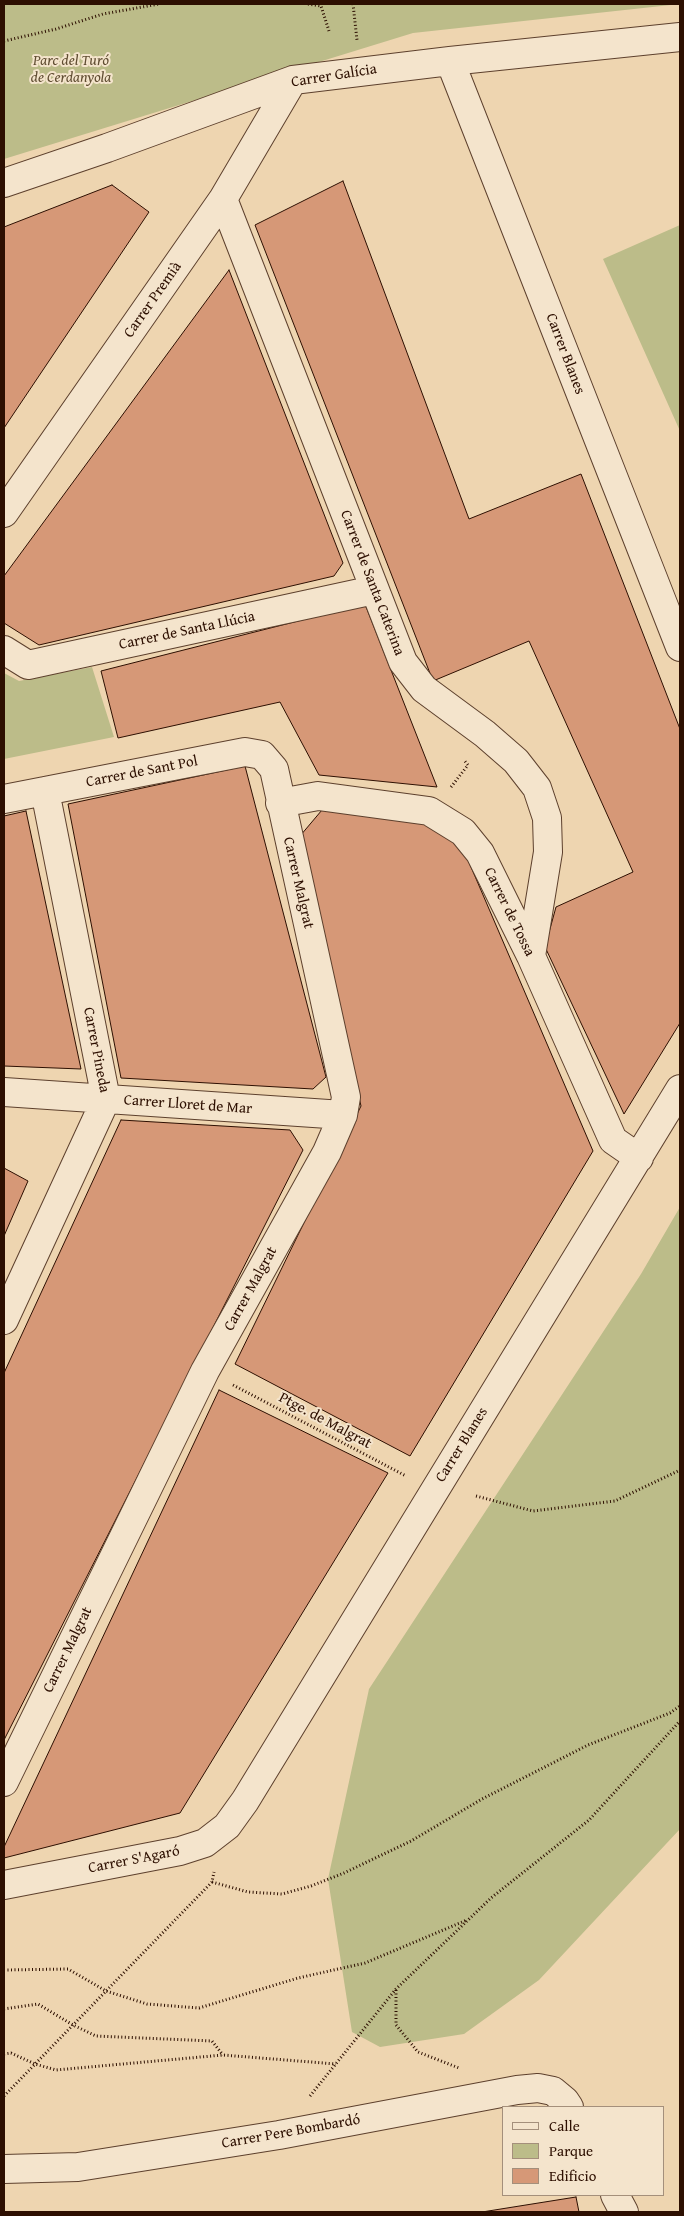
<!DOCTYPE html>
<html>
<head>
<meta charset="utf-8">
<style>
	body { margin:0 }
	#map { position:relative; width:684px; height:2216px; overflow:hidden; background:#eed5b0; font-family:"Gentium Book Plus",serif }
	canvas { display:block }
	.frame { position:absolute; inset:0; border:5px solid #2d0f01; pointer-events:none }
	.legend { position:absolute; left:502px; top:2106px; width:162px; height:90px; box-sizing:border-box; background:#f4e4cc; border:1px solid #a48f7b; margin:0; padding:6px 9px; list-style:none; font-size:15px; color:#2d0f01 }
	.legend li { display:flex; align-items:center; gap:10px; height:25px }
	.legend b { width:25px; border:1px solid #a48f7b }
</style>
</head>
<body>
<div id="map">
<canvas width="684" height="2216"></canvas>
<div class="frame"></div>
<ul class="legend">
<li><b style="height:6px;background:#f4e4cc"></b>Calle</li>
<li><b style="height:14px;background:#bcbc89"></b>Parque</li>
<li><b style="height:14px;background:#d69877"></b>Edificio</li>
</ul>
</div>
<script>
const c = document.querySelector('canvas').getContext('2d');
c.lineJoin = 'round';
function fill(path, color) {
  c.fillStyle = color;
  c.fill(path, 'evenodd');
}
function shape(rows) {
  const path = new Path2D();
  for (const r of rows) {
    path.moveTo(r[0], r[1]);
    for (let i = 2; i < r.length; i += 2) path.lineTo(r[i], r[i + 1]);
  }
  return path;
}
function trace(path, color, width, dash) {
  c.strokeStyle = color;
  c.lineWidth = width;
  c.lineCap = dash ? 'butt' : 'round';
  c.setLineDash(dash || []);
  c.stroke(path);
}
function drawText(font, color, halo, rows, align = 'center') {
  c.font = font + ' "Gentium Book Plus",serif';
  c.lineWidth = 4;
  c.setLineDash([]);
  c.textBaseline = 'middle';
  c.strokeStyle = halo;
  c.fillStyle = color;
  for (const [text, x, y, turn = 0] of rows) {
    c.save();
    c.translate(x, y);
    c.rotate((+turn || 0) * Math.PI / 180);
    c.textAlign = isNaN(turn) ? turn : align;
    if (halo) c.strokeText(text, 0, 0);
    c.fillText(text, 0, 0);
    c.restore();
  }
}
fill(shape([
	[4,4,680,4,413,33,4,159],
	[680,225,680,431,603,259],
	[92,667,114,737,4,759,4,673,19,681],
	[680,1207,680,1829,539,1980,464,2034,380,2047,352,2032,328,1879,369,1689,641,1274]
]), '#bcbc89');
const building = shape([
	[343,181,469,519,581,474,680,729,680,1023,624,1114,545,947,556,907,633,872,529,641,433,681,255,225,343,181],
	[112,185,149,212,4,428,4,227,112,185],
	[229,270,343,563,334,576,39,645,4,623,4,576,229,270],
	[365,604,437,787,319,775,280,702,118,738,101,671,365,604],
	[245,766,326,1077,313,1089,121,1078,68,804,245,766],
	[322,810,427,820,449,831,465,853,593,1151,410,1456,235,1364,361,1106,300,836,322,810],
	[26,811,81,1069,4,1066,4,816,26,811],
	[121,1120,290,1130,303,1150,4,1740,4,1373,121,1120],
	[4,1168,28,1181,4,1236,4,1168],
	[219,1390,388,1473,180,1813,4,1858,4,1847,219,1390],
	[576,2197,579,2212,482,2212,576,2197]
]);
fill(building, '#d69877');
trace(building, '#2d0f01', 1);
const minor = shape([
	[450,61,680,647],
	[4,183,107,148,293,80,450,61,680,37],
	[223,199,403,662,424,689,485,734,516,761,537,788,547,818,548,852,531,956],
	[4,513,223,199,293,80],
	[4,650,28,665,374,590],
	[4,799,245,752,262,755,274,769,346,1097,343,1115,327,1152,205,1371,4,1782],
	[280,803,318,796,429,811,463,832,480,853,531,956,613,1140,639,1158],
	[4,1092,343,1115],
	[4,1320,106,1099,45,791],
	[4,1885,180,1851,205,1843,227,1826,245,1801,680,1089],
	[4,2169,78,2167,279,2135,517,2090,538,2088,553,2091,565,2101,569,2107],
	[615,2195,624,2212]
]);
trace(minor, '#5d402d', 30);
trace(shape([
	[308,4,321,6,329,31],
	[353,4,357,40],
	[4,41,56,29,103,14,159,4],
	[451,787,468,765,464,760],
	[233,1385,406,1476],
	[476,1496,533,1511,615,1501,680,1470],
	[212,1882,248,1892,282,1894,311,1886,344,1873,411,1841,482,1799,588,1745,670,1713,680,1706],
	[4,1970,68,1969,106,1991,147,2004,199,2008,298,1978,365,1963,467,1920],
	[396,1990,396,2025,418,2052,459,2068],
	[4,2009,38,2004,73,2025,96,2036,212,2041,223,2055],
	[4,2054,11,2053,35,2064,56,2070,223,2055,336,2064],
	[4,2096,212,1882,214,1872],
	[310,2096,396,1989,491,1898,589,1820,680,1721]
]), '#2d0f01', 3, [1, 2.5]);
trace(minor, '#f4e4cc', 28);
drawText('italic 15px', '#5f4c31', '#f4e4cc', [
	["Parc del Turó",71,61],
	["de Cerdanyola",71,78]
]);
drawText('15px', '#2d0f01', '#f4e4cc', [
	["Carrer Galícia",334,76,-9],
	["Carrer Premià",153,300,-55],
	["Carrer Blanes",565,354,69],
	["Carrer de Santa Caterina",372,583,69],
	["Carrer de Santa Llúcia",187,631,-12],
	["Carrer de Sant Pol",142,772,-11],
	["Carrer Malgrat",298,883,77],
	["Carrer de Tossa",509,912,64],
	["Carrer Pineda",96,1050,79],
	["Carrer Lloret de Mar",188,1105,4],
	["Carrer Malgrat",251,1289,-61],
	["Ptge. de Malgrat",325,1421,28],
	["Carrer Blanes",462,1445,-58],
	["Carrer Malgrat",68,1650,-64],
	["Carrer S'Agaró",134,1860,-11],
	["Carrer Pere Bombardó",291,2132,-10]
]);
</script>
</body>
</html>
